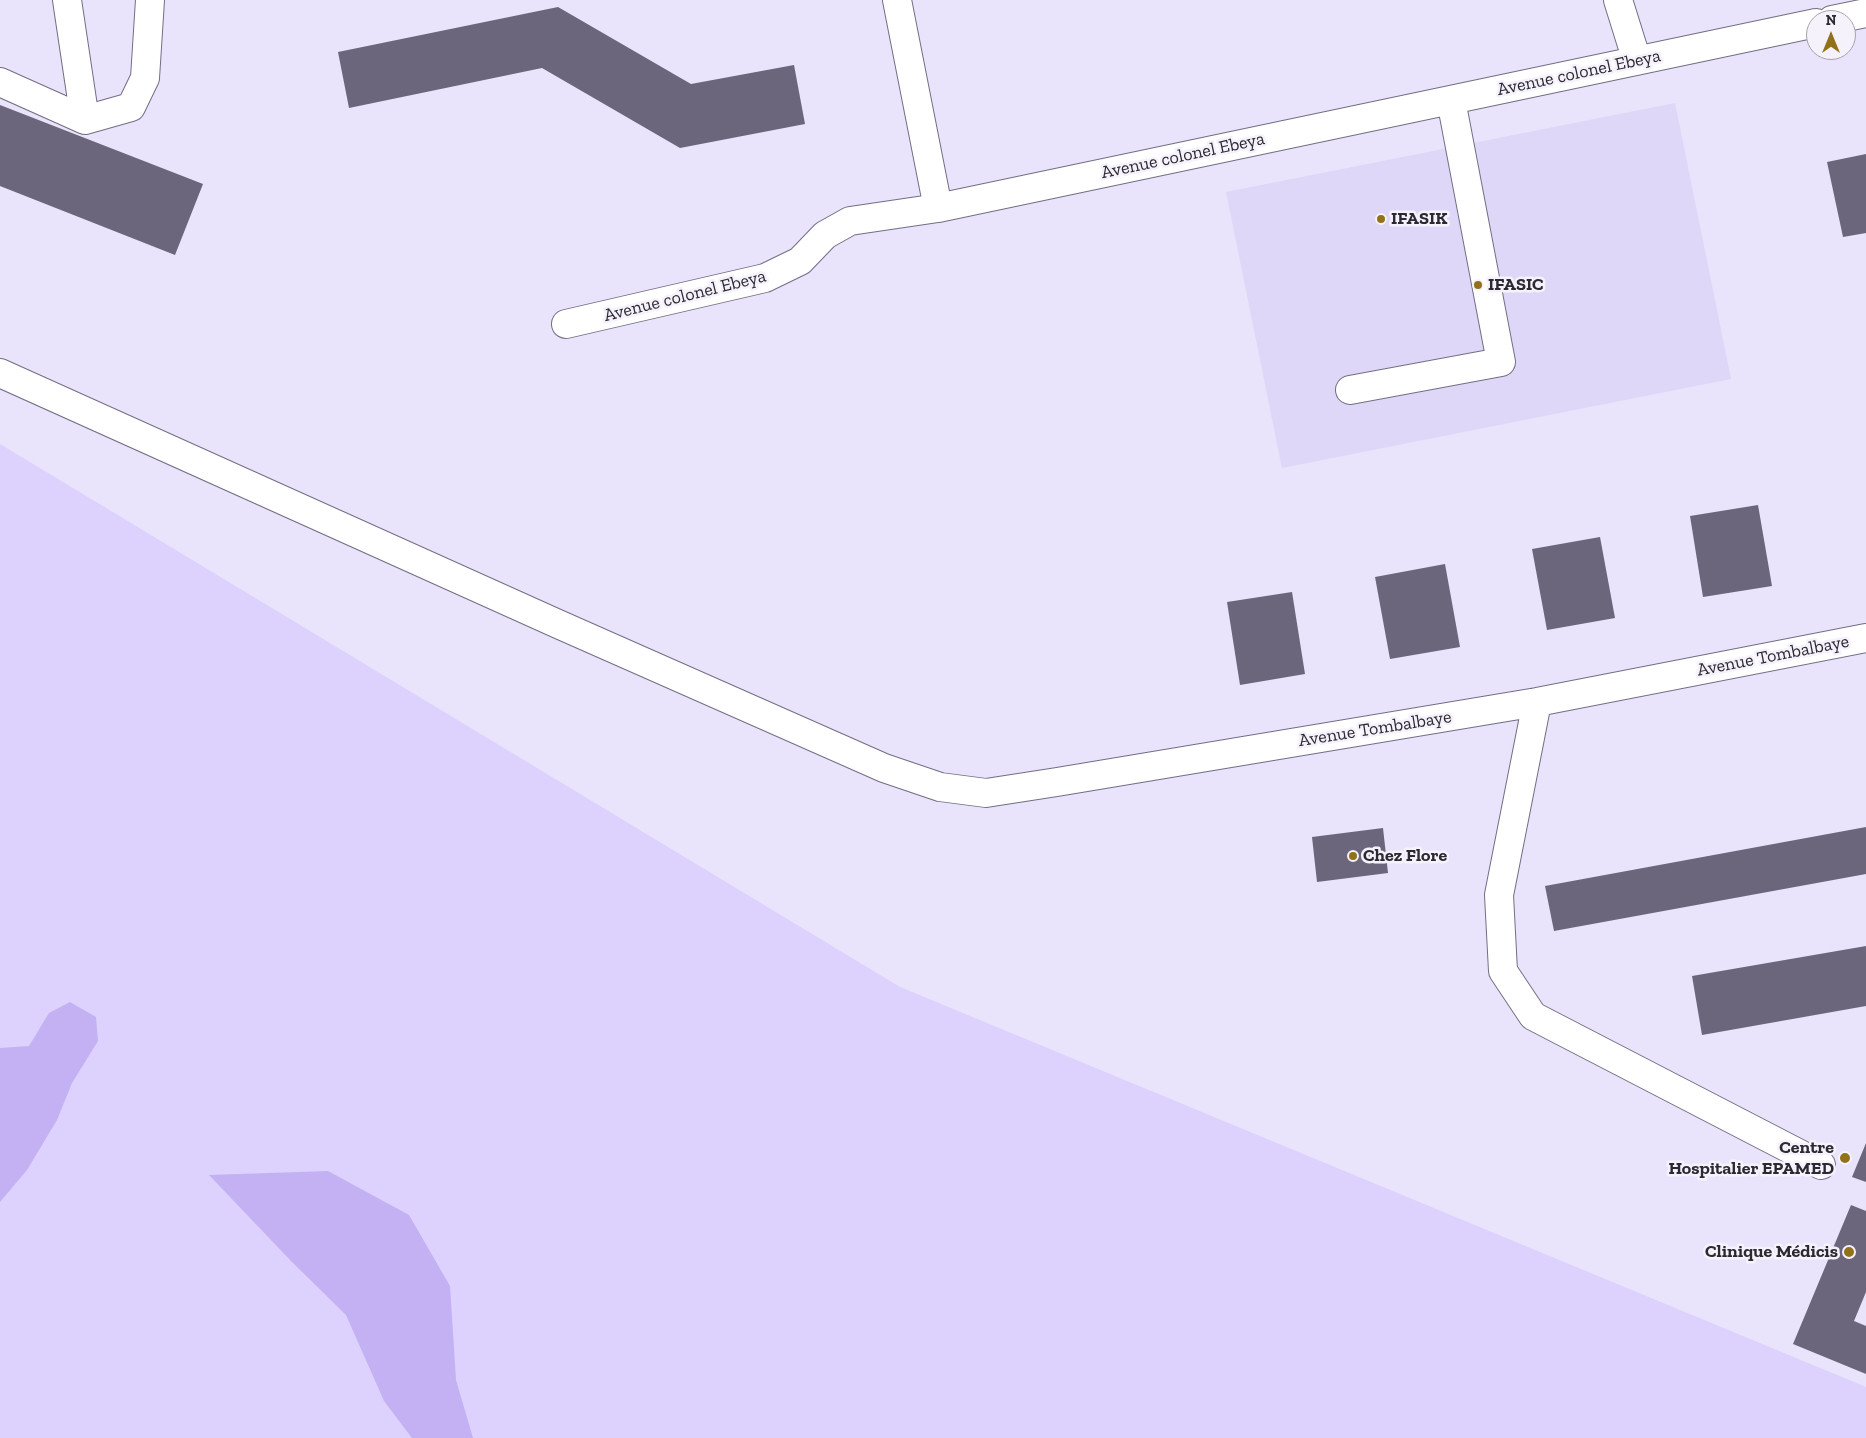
<!DOCTYPE html>
<html>
<head>
<meta charset="utf-8">
<style>
	body { margin:0 }
	#map { position:relative; width:1866px; height:1438px; overflow:hidden; background:#e9e3fb; font-family:"Zilla Slab",serif }
	canvas { display:block }
	.north { position:absolute; left:1806px; top:10px; width:50px; height:50px; box-sizing:border-box; background:#f5f2fc; border:1px solid #a5a2ab; border-radius:50%; rotate:0deg; font-size:14px; font-weight:700; line-height:20px; text-align:center; color:#2c2932 }
	.north::after { content:''; display:block; margin:auto; width:18px; height:22px; background:#927219; clip-path:polygon(50% 0,100% 100%,50% 72%,0 100%) }
</style>
</head>
<body>
<div id="map">
<canvas width="1866" height="1438"></canvas>
<div class="north">N</div>
</div>
<script>
const c = document.querySelector('canvas').getContext('2d');
c.lineJoin = 'round';
function fill(path, color) {
  c.fillStyle = color;
  c.fill(path, 'evenodd');
}
function shape(rows) {
  const path = new Path2D();
  for (const r of rows) {
    path.moveTo(r[0], r[1]);
    for (let i = 2; i < r.length; i += 2) path.lineTo(r[i], r[i + 1]);
  }
  return path;
}
function trace(path, color, width, dash) {
  c.strokeStyle = color;
  c.lineWidth = width;
  c.lineCap = dash ? 'butt' : 'round';
  c.setLineDash(dash || []);
  c.stroke(path);
}
function drawText(font, color, halo, rows, align = 'center') {
  c.font = font + ' "Zilla Slab",serif';
  c.lineWidth = 5;
  c.setLineDash([]);
  c.textBaseline = 'middle';
  c.strokeStyle = halo;
  c.fillStyle = color;
  for (const [text, x, y, turn = 0] of rows) {
    c.save();
    c.translate(x, y);
    c.rotate((+turn || 0) * Math.PI / 180);
    c.textAlign = isNaN(turn) ? turn : align;
    if (halo) c.strokeText(text, 0, 0);
    c.fillText(text, 0, 0);
    c.restore();
  }
}
fill(shape([
	[1675,103,1731,379,1282,468,1226,192]
]), '#dfd7f7');
fill(shape([
	[0,444,900,987,1866,1387,1866,1438,0,1438]
]), '#ddd1fd');
fill(shape([
	[70,1002,96,1017,98,1041,72,1083,57,1120,27,1170,0,1202,0,1048,29,1046,49,1013],
	[328,1171,409,1215,450,1286,456,1380,473,1438,412,1438,384,1401,346,1315,291,1261,209,1175]
]), '#c4b1f3');
fill(shape([
	[558,7,691,84,794,65,805,124,680,148,542,68,349,108,338,52],
	[0,105,203,184,175,255,0,186],
	[1866,154,1866,233,1843,237,1827,162],
	[1758,505,1772,586,1703,597,1690,516],
	[1600,537,1615,618,1547,630,1532,549],
	[1445,564,1460,647,1390,659,1375,577],
	[1292,592,1305,674,1240,685,1227,602],
	[1866,827,1866,874,1554,931,1545,886],
	[1383,828,1388,873,1317,882,1312,837],
	[1866,946,1866,1006,1702,1035,1692,976],
	[1866,1143,1866,1182,1852,1177],
	[1851,1205,1866,1211,1866,1292,1854,1321,1866,1326,1866,1374,1793,1344]
]), '#6b667b');
const minor = shape([
	[67,0,85,120],
	[897,0,938,208],
	[1618,0,1637,61],
	[1832,20,1866,13],
	[0,82,85,120,131,107,145,78,150,0],
	[566,324,765,278,800,261,825,235,850,221,938,208,1816,23],
	[0,373,558,624,884,768,940,787,986,793,1057,782,1537,702,1866,638],
	[1350,390,1501,362,1451,100],
	[1537,702,1499,895,1503,971,1533,1016,1821,1165]
]);
trace(minor, '#746e84', 30);
trace(minor, '#fff', 28);
for (const [x, y, r, color] of [
	[1381,219,5,"#927219"],
	[1478,285,5,"#927219"],
	[1353,856,5,"#927219"],
	[1845,1158,6,"#927219"],
	[1849,1252,6,"#927219"]
]) {
  const dot = new Path2D();
  dot.arc(x, y, r, 0, 2 * Math.PI);
  c.fillStyle = color;
  c.fill(dot);
  trace(dot, '#f5f2fc', 2);
}
drawText('18px', '#2c2932', '#f5f2fc', [
	["Avenue colonel Ebeya",1579,73,-12],
	["Avenue colonel Ebeya",1183,156,-12],
	["Avenue colonel Ebeya",685,296,-14],
	["Avenue Tombalbaye",1773,656,-11],
	["Avenue Tombalbaye",1375,729,-9]
]);
drawText('bold 18px', '#2c2932', '#f5f2fc', [
	["IFASIK",1391,219],
	["IFASIC",1488,285],
	["Chez Flore",1363,856],
	["Centre",1834,1148,"right"],
	["Hospitalier EPAMED",1834,1169,"right"],
	["Clinique Médicis",1838,1252,"right"]
], 'left');
</script>
</body>
</html>
